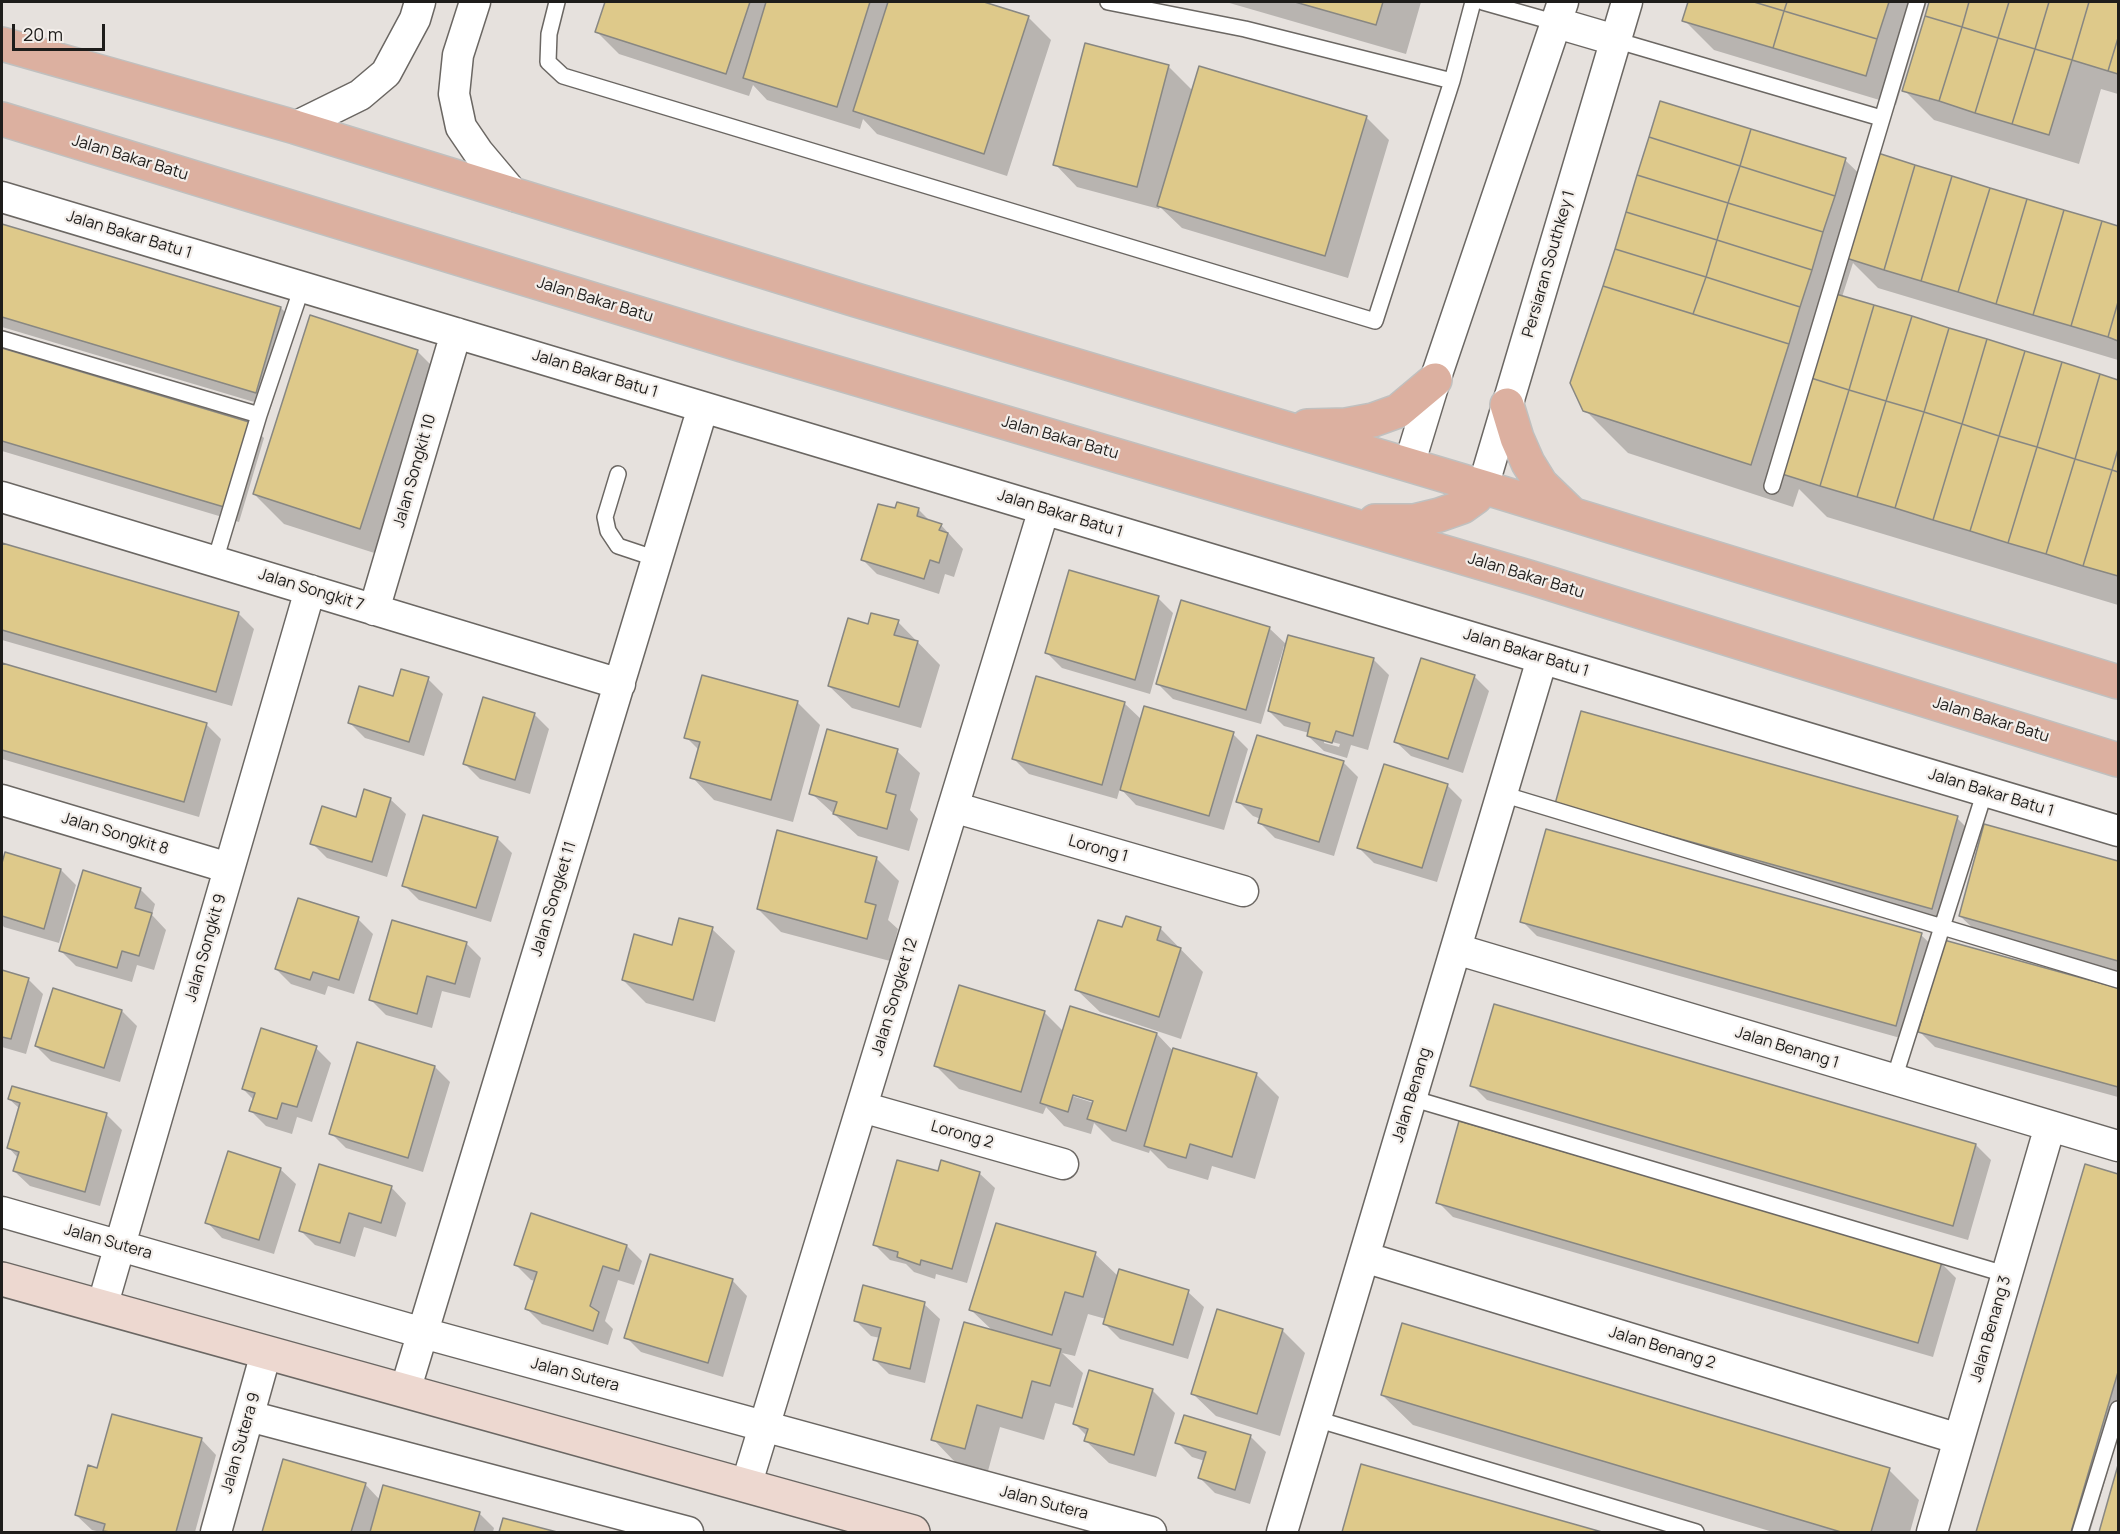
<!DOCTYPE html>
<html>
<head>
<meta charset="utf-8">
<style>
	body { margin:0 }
	#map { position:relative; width:2120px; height:1534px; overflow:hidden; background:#e6e1dd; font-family:Manrope,sans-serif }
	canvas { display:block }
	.frame { position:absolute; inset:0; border:3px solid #1e1d1b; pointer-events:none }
	.scale { position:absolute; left:12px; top:24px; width:93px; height:27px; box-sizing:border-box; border:3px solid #1e1d1b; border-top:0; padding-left:8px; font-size:18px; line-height:21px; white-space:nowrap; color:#1e1d1b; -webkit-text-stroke:4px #f3eeea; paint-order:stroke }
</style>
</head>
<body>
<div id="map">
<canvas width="2120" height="1534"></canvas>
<div class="frame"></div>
<div class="scale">20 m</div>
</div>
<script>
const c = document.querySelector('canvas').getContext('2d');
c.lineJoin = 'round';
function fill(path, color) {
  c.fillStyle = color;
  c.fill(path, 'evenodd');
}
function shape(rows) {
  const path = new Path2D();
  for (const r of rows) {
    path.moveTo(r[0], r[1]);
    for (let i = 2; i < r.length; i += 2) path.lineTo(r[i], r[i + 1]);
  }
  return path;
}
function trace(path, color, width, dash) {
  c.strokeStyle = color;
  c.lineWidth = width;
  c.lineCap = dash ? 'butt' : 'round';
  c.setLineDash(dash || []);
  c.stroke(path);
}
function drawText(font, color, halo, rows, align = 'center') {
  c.font = font + ' Manrope,sans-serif';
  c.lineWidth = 4.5;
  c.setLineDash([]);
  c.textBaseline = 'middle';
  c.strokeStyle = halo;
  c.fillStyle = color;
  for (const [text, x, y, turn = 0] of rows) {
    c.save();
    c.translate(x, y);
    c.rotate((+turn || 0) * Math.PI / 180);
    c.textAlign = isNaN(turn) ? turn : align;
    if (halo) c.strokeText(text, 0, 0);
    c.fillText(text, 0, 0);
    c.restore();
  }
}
fill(shape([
	[606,2,979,2,1028,17,1051,40,1007,176,877,134,863,119,860,129,767,100,753,85,749,96,619,54,597,32],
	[1226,2,1421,2,1406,54],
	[1690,2,1927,2,1896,105,1714,50,1684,20],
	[1931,2,2118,2,2118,94,2101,89,2079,164,1934,120,1904,90],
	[1168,66,1193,91,1366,117,1389,140,1348,278,1182,228,1160,207,1159,209,1077,187,1055,164],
	[1879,155,2118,227,2118,360,1878,288,1853,263,1842,297,2118,381,2118,605,1827,517,1799,489,1793,507,1628,453,1585,410,1571,383,1604,286,1845,160,1870,184],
	[2,225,281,308,296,323,271,407,2,327],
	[2,349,249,423,264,438,239,522,2,451],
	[417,351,447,381,390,558,284,524,254,494],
	[898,503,919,510,931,522,941,525,963,549,954,577,945,574,939,594,877,574,862,559,896,510],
	[2,545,239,614,254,629,232,706,2,640],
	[1158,598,1173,613,1150,694,1062,668,1047,653],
	[898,622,940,665,921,728,852,708,829,686,869,626],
	[1269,628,1287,645,1374,660,1389,675,1368,750,1351,745,1347,758,1324,751,1308,736,1309,733,1284,726,1269,711,1287,647,1284,646,1261,724,1173,699,1158,684],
	[1324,740,1340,744,1339,747,1324,743],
	[2,665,206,724,221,739,199,817,2,759],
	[1474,676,1489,691,1463,773,1411,756,1395,741],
	[428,679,443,694,424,756,365,738,350,723],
	[797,702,820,725,793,822,714,800,692,777,699,750,686,737],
	[1124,703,1142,720,1233,734,1248,749,1224,830,1136,805,1120,788,1117,799,1029,774,1014,759],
	[534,714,549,729,530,794,480,779,465,764],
	[897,751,920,773,910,810,918,819,909,851,858,836,811,793],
	[1343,762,1358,777,1334,856,1275,838,1260,823,1261,819,1253,816,1238,801],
	[1447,785,1462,800,1437,882,1374,863,1359,848],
	[390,799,406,814,387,877,327,858,312,843],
	[1572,818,1957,818,1972,833,1947,923],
	[1985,826,2118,863,2118,971,1976,931,1960,916],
	[497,838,512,853,491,922,419,900,404,885],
	[6,854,61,870,76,885,59,943,4,927,2,924,2,868],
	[876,858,899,881,888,920,898,929,890,961,781,932,758,909],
	[140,889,155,904,152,915,166,930,154,970,137,965,132,982,76,966,61,951],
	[1127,918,1161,929,1203,972,1181,1039,1100,1012,1077,990,1123,929],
	[358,919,373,934,354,994,328,986,325,995,291,984,276,969],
	[1522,921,1921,935,1937,950,1911,1041,1537,936],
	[712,929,735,951,715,1022,646,1003,623,980,673,947],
	[1945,941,2118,990,2118,1097,1935,1047,1920,1032],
	[466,943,481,958,470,998,442,991,432,1028,386,1015,371,1000],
	[2,972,28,979,43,994,26,1054,2,1047],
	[1071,1007,1157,1034,1174,1052,1256,1074,1279,1097,1255,1179,1212,1166,1208,1180,1168,1168,1150,1150,1149,1153,1112,1141,1094,1123,1091,1134,1064,1126,1046,1107,1043,1114,959,1089,936,1066,1044,1012,1064,1032],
	[1072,1093,1101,1102,1100,1105,1072,1096],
	[122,1011,137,1026,120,1082,51,1061,36,1046],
	[358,1044,435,1067,450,1082,423,1172,346,1148,331,1133],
	[316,1048,331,1063,312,1122,297,1117,292,1134,266,1126,251,1111,254,1100,243,1089],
	[1472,1085,1976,1145,1991,1160,1968,1240,1487,1100],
	[13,1088,107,1115,122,1130,100,1206,30,1186,14,1171,18,1158,9,1148,20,1109,9,1099],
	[2086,1166,2118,1175,2118,1437,2090,1532,1977,1532],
	[280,1169,296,1184,274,1254,222,1238,207,1222],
	[939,1173,979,1173,995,1188,967,1283,936,1274,935,1279,914,1272,906,1264,890,1260,875,1245],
	[391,1187,406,1203,396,1237,364,1227,355,1257,315,1245,300,1230],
	[1438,1202,1941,1263,1956,1278,1933,1357,1453,1217],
	[627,1246,642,1261,634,1285,618,1280,605,1321,613,1329,608,1345,542,1324,527,1309,536,1281,531,1280,516,1265],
	[1095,1254,1119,1277,1188,1292,1204,1307,1188,1359,1120,1339,1104,1323,1106,1319,1088,1314,1075,1356,1062,1353,1083,1373,1073,1408,1055,1403,1044,1440,1000,1427,988,1471,955,1462,933,1439,993,1331,971,1310],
	[732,1280,747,1296,723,1377,641,1352,626,1337],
	[924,1304,940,1319,925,1383,889,1374,874,1359,880,1338,871,1336,856,1321],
	[1282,1330,1305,1353,1280,1436,1216,1416,1193,1394],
	[1152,1390,1175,1413,1156,1477,1109,1463,1086,1441,1087,1436,1075,1424],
	[1382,1395,1889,1470,1919,1500,1910,1532,1773,1532,1413,1425],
	[1185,1417,1251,1437,1266,1452,1250,1504,1215,1493,1200,1478,1205,1461,1192,1457,1177,1442],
	[201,1439,216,1455,195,1532,101,1532,92,1530,76,1515,98,1470],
	[284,1461,365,1484,380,1500,479,1513,494,1528,493,1532,263,1532],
	[1362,1466,1597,1532,1343,1532],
	[2118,1471,2118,1532,2100,1532],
	[504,1519,551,1532,501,1532]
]), '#0003');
const building = shape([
	[605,2,750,2,726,74,595,32,605,2],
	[766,2,870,2,837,107,743,78,766,2],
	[888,2,984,2,1029,16,984,154,853,111,888,2],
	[1295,2,1383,2,1376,25,1295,2],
	[1688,2,1754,2,1784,11,1773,48,1682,21,1688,2],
	[1754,2,1787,2,1784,11,1754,2],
	[1787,2,1889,2,1877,39,1784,11,1787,2],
	[1929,2,1969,2,1962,27,1925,16,1929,2],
	[1969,2,2009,2,1998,38,1962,27,1969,2],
	[2009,2,2049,2,2035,49,1998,38,2009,2],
	[2049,2,2089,2,2072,60,2035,49,2049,2],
	[2089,2,2118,2,2118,38,2108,71,2072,60,2089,2],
	[1784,11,1877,39,1866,76,1773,48,1784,11],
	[1925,16,1962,27,1939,101,1902,91,1925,16],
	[1962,27,1998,38,1975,113,1939,101,1962,27],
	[1998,38,2035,49,2012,124,1975,113,1998,38],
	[2118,38,2118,74,2108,71,2118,38],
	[1085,43,1169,65,1137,187,1053,165,1085,43],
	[2035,49,2072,60,2049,135,2012,124,2035,49],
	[1199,66,1367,116,1325,256,1157,206,1199,66],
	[1660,101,1751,129,1740,166,1649,137,1660,101],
	[1751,129,1846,158,1835,196,1740,166,1751,129],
	[1649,137,1740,166,1728,203,1637,175,1649,137],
	[1878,153,1915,165,1884,270,1846,258,1878,153],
	[1915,165,1952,176,1921,281,1884,270,1915,165],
	[1740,166,1835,196,1823,232,1728,203,1740,166],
	[1637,175,1728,203,1717,240,1626,212,1637,175],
	[1952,176,1990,188,1958,292,1921,281,1952,176],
	[1990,188,2027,199,1996,304,1958,292,1990,188],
	[2027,199,2064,210,2033,315,1996,304,2027,199],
	[1728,203,1823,232,1812,270,1717,240,1728,203],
	[2064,210,2102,221,2071,326,2033,315,2064,210],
	[1626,212,1717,240,1706,277,1615,249,1626,212],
	[2102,221,2118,226,2118,302,2108,337,2071,326,2102,221],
	[2,224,281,307,256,393,2,317,2,224],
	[1717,240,1812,270,1800,307,1706,277,1717,240],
	[1615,249,1706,277,1693,314,1603,286,1615,249],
	[1706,277,1800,307,1789,344,1693,314,1706,277],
	[1603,286,1789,344,1751,465,1583,411,1570,383,1603,286],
	[1836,294,1874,305,1849,390,1811,378,1836,294],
	[2118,302,2118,341,2108,337,2118,302],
	[1874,305,1912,316,1886,401,1849,390,1874,305],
	[310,315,418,350,360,529,253,494,310,315],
	[1912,316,1949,328,1924,412,1886,401,1912,316],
	[1949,328,1987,339,1962,424,1924,412,1949,328],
	[1987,339,2025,351,1999,436,1962,424,1987,339],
	[2,348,249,422,224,507,2,441,2,348],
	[2025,351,2062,362,2037,447,1999,436,2025,351],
	[2062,362,2100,374,2075,459,2037,447,2062,362],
	[2100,374,2118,380,2118,449,2112,470,2075,459,2100,374],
	[1811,378,1849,390,1820,486,1782,474,1811,378],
	[1849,390,1886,401,1857,497,1820,486,1849,390],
	[1886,401,1924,412,1895,508,1857,497,1886,401],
	[1924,412,1962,424,1933,520,1895,508,1924,412],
	[1962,424,1999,436,1970,531,1933,520,1962,424],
	[1999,436,2037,447,2008,543,1970,531,1999,436],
	[2037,447,2075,459,2046,554,2008,543,2037,447],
	[2118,449,2118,472,2112,470,2118,449],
	[2075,459,2112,470,2083,566,2046,554,2075,459],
	[2112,470,2118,472,2118,576,2083,566,2112,470],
	[897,502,919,508,917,516,942,524,939,530,948,533,939,563,930,560,924,579,861,560,878,504,895,508,897,502],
	[2,543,239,612,216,692,2,630,2,543],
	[1069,570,1159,596,1135,680,1045,653,1069,570],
	[1181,600,1270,627,1246,710,1156,684,1181,600],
	[871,613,899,620,894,635,918,641,899,707,828,686,848,618,868,624,871,613],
	[1288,635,1374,658,1353,736,1336,731,1332,743,1307,736,1310,723,1268,711,1288,635],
	[1421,658,1475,675,1448,759,1394,742,1421,658],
	[2,663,207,723,184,802,2,750,2,663],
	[401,669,429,677,409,742,348,723,359,686,393,696,401,669],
	[702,675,798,701,771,800,690,778,700,742,684,738,702,675],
	[1036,676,1125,702,1102,785,1012,759,1036,676],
	[483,697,535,713,515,780,463,764,483,697],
	[1144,706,1234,732,1209,816,1120,790,1144,706],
	[1581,711,1958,816,1932,909,1555,804,1581,711],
	[827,729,898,749,886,792,896,795,887,829,833,814,837,802,809,794,827,729],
	[1257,735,1344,761,1319,842,1258,823,1262,809,1236,802,1257,735],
	[1384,764,1448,784,1422,868,1357,848,1384,764],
	[364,789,391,798,372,862,310,844,322,806,356,817,364,789],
	[423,815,498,837,476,908,402,886,423,815],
	[1984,824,2118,861,2118,961,1959,916,1984,824],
	[1546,829,1922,933,1896,1026,1520,922,1546,829],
	[777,830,877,857,865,902,876,905,867,939,757,909,777,830],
	[5,852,61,869,44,929,2,916,2,863,5,852],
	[83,870,141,888,135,908,152,913,139,956,122,951,117,968,59,951,83,870],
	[298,898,359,917,339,980,313,972,310,980,275,969,298,898],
	[1126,916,1161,927,1157,940,1181,948,1159,1017,1075,990,1098,920,1122,927,1126,916],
	[679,918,713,927,693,1000,622,980,634,934,672,945,679,918],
	[392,920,467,942,455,984,427,976,417,1014,369,1000,392,920],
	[1944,940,2118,988,2118,1087,1918,1032,1944,940],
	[2,970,29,978,11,1039,2,1037,2,970],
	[959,985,1045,1011,1021,1092,934,1066,959,985],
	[53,988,122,1010,104,1068,35,1046,53,988],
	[1494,1004,1976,1144,1953,1226,1470,1086,1494,1004],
	[1070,1006,1157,1033,1126,1131,1087,1119,1093,1101,1073,1095,1068,1112,1040,1103,1070,1006],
	[261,1028,317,1046,297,1107,282,1103,277,1119,249,1111,255,1093,242,1089,261,1028],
	[357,1042,435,1066,408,1158,329,1134,357,1042],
	[1173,1048,1257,1073,1232,1157,1190,1144,1186,1158,1144,1146,1173,1048],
	[12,1086,107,1113,85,1192,13,1171,19,1152,7,1148,20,1103,8,1099,12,1086],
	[1459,1121,1942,1262,1918,1343,1436,1203,1459,1121],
	[228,1151,281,1168,259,1240,205,1223,228,1151],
	[897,1160,938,1171,941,1160,980,1172,952,1269,921,1260,920,1265,897,1257,898,1252,873,1245,897,1160],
	[319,1164,392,1186,381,1223,349,1213,340,1243,299,1231,319,1164],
	[2085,1164,2118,1174,2118,1372,2071,1532,1976,1532,2085,1164],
	[531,1213,627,1245,619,1271,603,1266,590,1306,599,1312,593,1331,525,1309,537,1272,514,1265,531,1213],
	[996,1223,1096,1252,1083,1297,1065,1292,1052,1335,969,1310,996,1223],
	[650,1254,733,1279,708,1363,624,1338,650,1254],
	[1119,1269,1189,1290,1173,1345,1103,1324,1119,1269],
	[863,1285,925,1302,910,1369,873,1360,881,1328,854,1321,863,1285],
	[1217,1309,1283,1329,1257,1414,1191,1394,1217,1309],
	[964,1322,1061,1349,1050,1386,1032,1381,1022,1418,977,1405,965,1449,931,1440,964,1322],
	[1402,1323,1890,1468,1871,1532,1841,1532,1381,1395,1402,1323],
	[1089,1370,1153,1389,1134,1455,1084,1441,1088,1429,1073,1424,1089,1370],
	[112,1414,202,1438,176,1532,110,1532,103,1531,105,1524,75,1515,88,1465,97,1468,112,1414],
	[1184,1415,1251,1435,1235,1490,1198,1478,1206,1452,1175,1443,1184,1415],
	[283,1459,366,1483,351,1532,262,1532,283,1459],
	[1361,1464,1602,1532,1342,1532,1361,1464],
	[2118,1465,2118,1532,2099,1532,2118,1465],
	[383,1485,480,1512,474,1532,370,1532,383,1485],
	[503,1518,557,1532,499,1532,503,1518]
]);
fill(building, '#dec98a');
trace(building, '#888782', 1.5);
const lane = shape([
	[557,2,549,34,548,62,563,76,1375,321,1452,81,1473,2],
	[1108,2,1245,29,1452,81],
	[1483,2,1557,23],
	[1615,40,1881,118],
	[2,339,259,415],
	[618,474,605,517,608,531,618,546,657,559],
	[1772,486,1917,2],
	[215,561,259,415,302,287],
	[1502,794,2118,980],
	[1894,1079,1985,791],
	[1411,1098,2008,1275],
	[1316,1419,1696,1532],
	[2080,1532,2118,1409]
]);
const street = shape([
	[475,2,458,55,454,94,461,127,478,152,515,196],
	[1557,23,1615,40],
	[295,127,360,95,386,73,415,19,420,2],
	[2,197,2118,831],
	[1409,465,1435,380,1563,2],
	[1483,487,1627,2],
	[2,497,620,684],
	[374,610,456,333],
	[2,800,229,868],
	[953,807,1243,891],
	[1456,949,2118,1146],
	[862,1107,1063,1164],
	[2,1212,423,1333,1151,1532],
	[1364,1257,1959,1439],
	[102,1307,310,590],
	[405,1391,703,407],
	[249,1416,688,1532],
	[746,1486,1044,509],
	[216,1532,266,1353],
	[1282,1532,1542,659],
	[1932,1532,2050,1126]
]);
const secondary = shape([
	[2,1279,913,1532]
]);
const primary = shape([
	[2,44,295,127,856,300,1483,487,2118,682],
	[2,119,742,345,1532,578,2118,760],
	[1507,405,1517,438,1528,463,1541,484,1570,512],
	[1307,426,1346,425,1373,420,1398,411,1435,380],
	[1375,521,1414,521,1439,515,1462,507,1476,497,1483,487]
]);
trace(lane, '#6b6763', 18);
trace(street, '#6b6763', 33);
trace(secondary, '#6b6763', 36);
trace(primary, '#c0c0bf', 36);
trace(lane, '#fff', 15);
trace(street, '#fff', 30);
trace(secondary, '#edd8d0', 33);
trace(primary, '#dcb0a0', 33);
drawText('16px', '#1e1d1b', '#f3eeea', [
	["Jalan Bakar Batu",130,158,17],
	["Jalan Bakar Batu 1",129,235,17],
	["Persiaran Southkey 1",1549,264,-74],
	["Jalan Bakar Batu",595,300,17],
	["Jalan Bakar Batu 1",595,374,17],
	["Jalan Bakar Batu",1060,438,16],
	["Jalan Songkit 10",415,471,-74],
	["Jalan Bakar Batu 1",1060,514,17],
	["Jalan Bakar Batu",1526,576,17],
	["Jalan Songkit 7",311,590,17],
	["Jalan Bakar Batu 1",1526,653,17],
	["Jalan Bakar Batu",1991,720,17],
	["Jalan Bakar Batu 1",1991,793,17],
	["Jalan Songkit 8",115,834,17],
	["Lorong 1",1098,849,16],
	["Jalan Songket 11",554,899,-73],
	["Jalan Songkit 9",206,948,-74],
	["Jalan Songket 12",895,997,-73],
	["Jalan Benang 1",1787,1048,17],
	["Jalan Benang",1412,1095,-73],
	["Lorong 2",962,1135,16],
	["Jalan Sutera",108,1242,16],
	["Jalan Benang 3",1991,1329,-74],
	["Jalan Benang 2",1662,1348,17],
	["Jalan Sutera",575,1375,15],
	["Jalan Sutera 9",241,1443,-74],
	["Jalan Sutera",1044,1503,15]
]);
</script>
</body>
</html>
